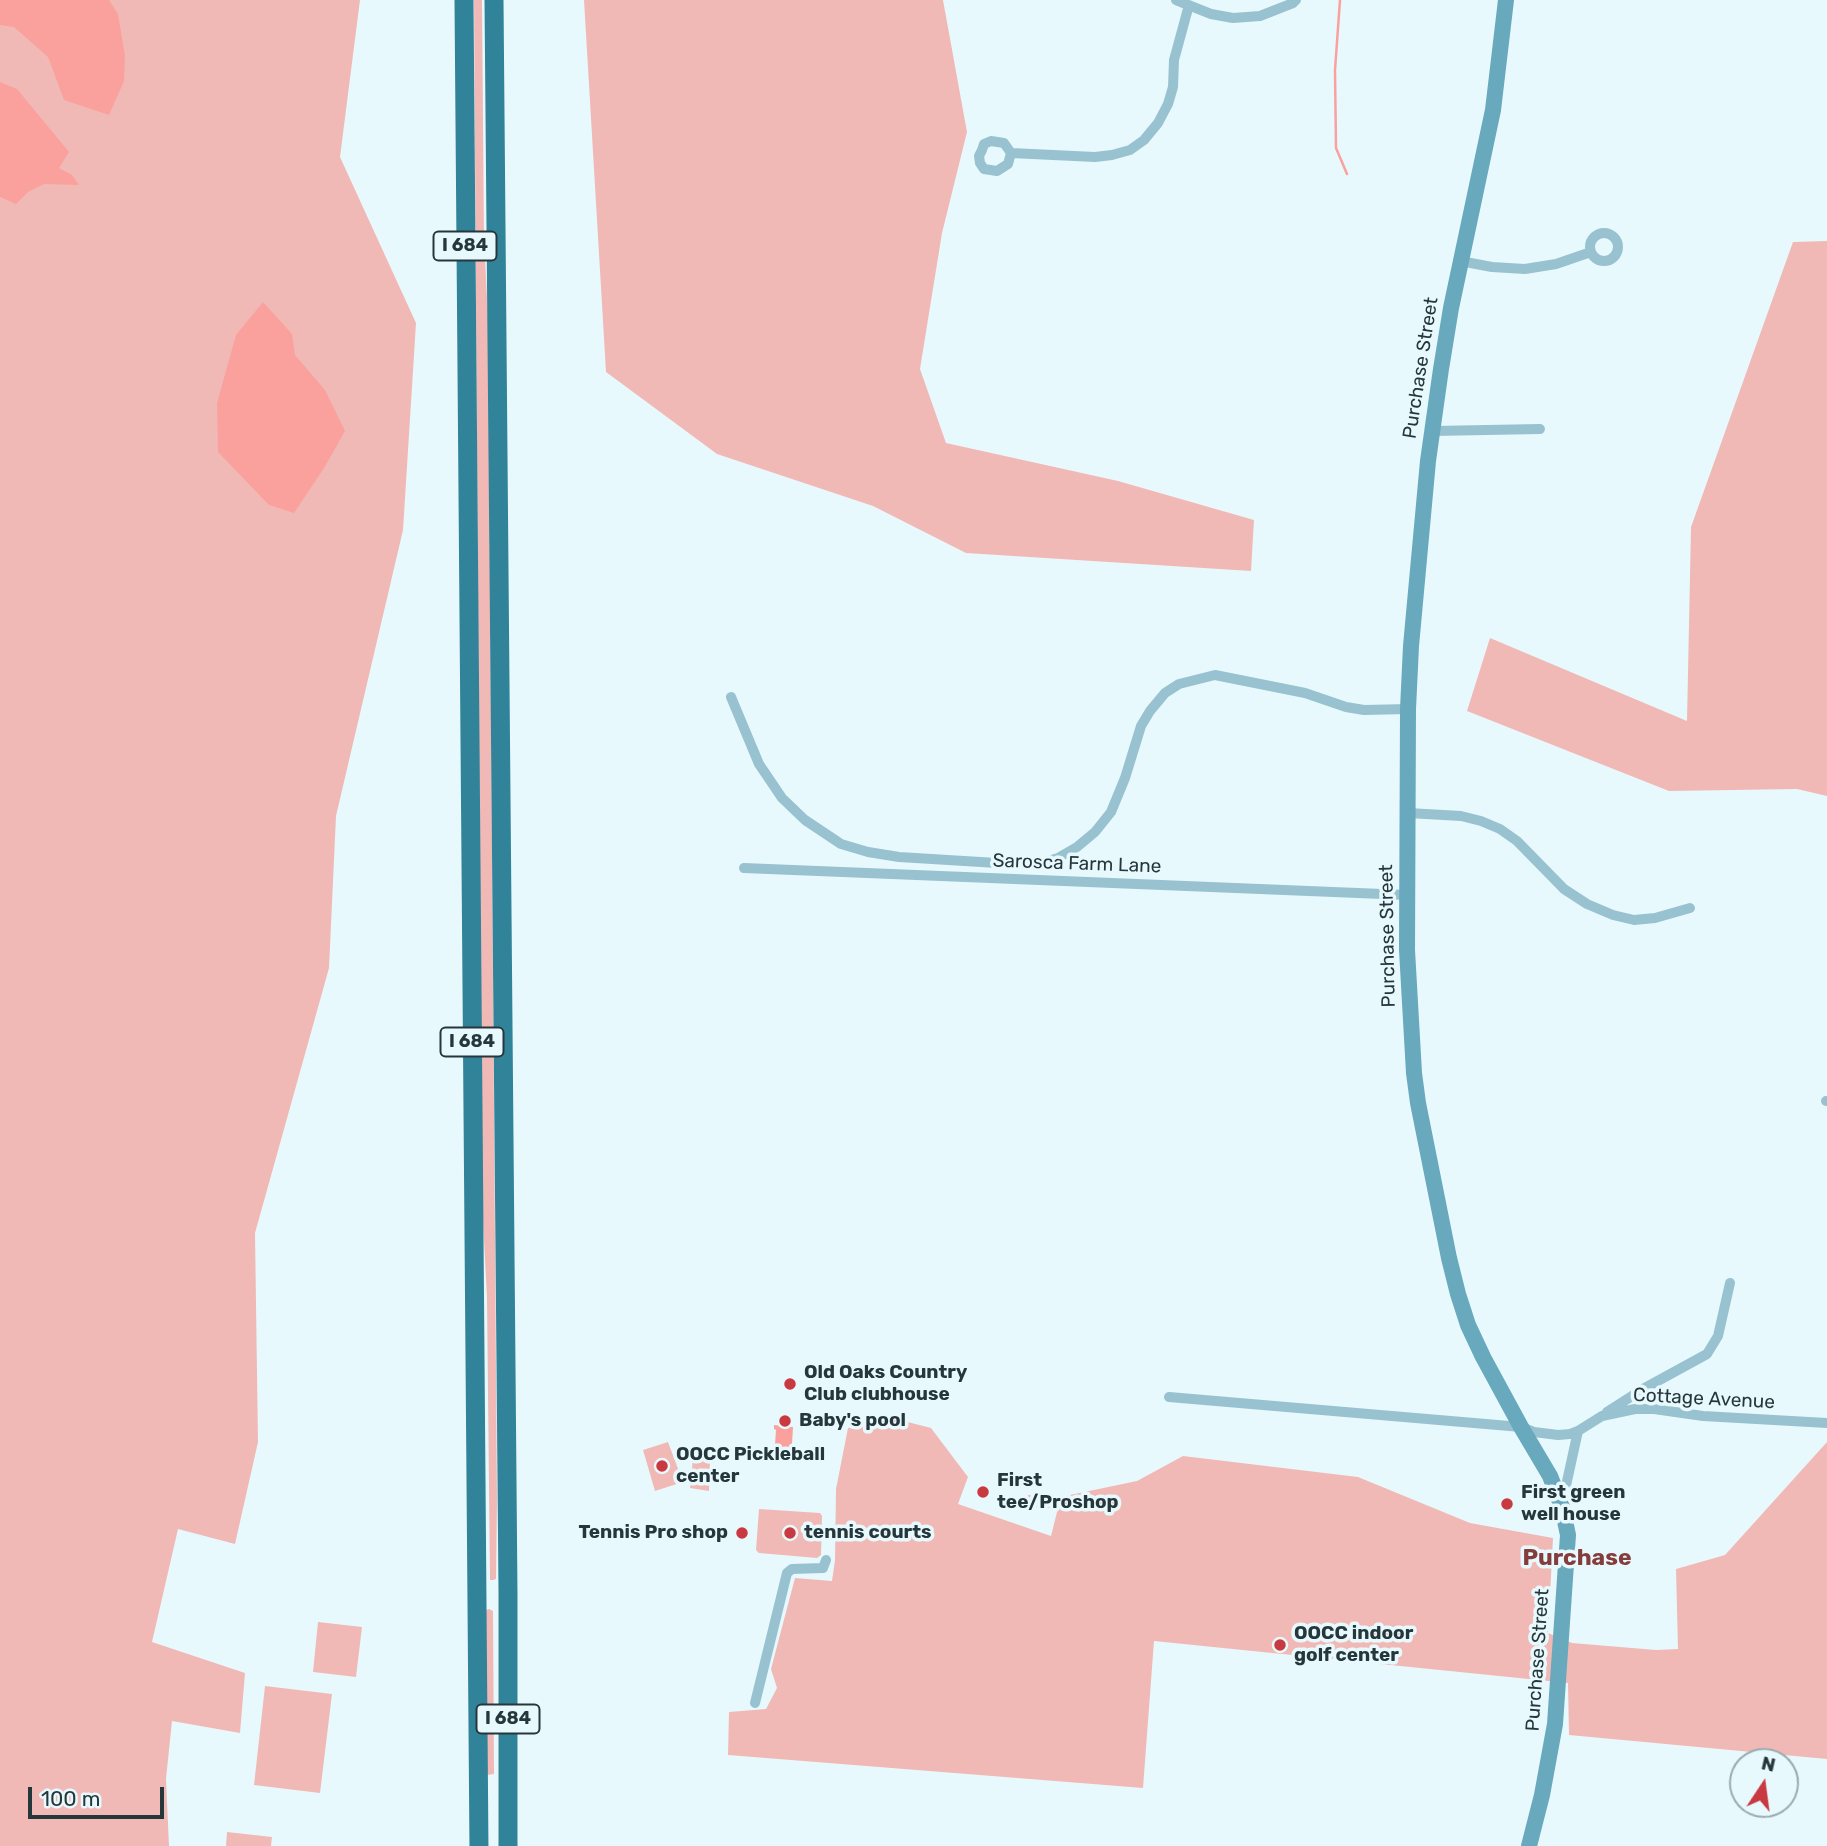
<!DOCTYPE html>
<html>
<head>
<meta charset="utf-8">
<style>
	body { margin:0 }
	#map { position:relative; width:1827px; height:1846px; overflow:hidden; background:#e8f9fe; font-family:Rubik,sans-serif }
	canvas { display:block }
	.north { position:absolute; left:1729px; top:1748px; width:70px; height:70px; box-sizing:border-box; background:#e8f9fe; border:2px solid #9aabb0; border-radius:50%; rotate:13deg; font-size:19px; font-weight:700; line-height:28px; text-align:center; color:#26373c }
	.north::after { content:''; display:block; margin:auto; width:24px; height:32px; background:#c83940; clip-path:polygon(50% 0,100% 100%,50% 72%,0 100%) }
	.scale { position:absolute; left:28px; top:1787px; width:136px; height:32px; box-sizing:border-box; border:4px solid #26373c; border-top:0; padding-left:9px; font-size:21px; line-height:24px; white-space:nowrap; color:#26373c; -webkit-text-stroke:5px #e8f9fe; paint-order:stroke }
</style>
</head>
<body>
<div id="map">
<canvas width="1827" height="1846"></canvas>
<div class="north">N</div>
<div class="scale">100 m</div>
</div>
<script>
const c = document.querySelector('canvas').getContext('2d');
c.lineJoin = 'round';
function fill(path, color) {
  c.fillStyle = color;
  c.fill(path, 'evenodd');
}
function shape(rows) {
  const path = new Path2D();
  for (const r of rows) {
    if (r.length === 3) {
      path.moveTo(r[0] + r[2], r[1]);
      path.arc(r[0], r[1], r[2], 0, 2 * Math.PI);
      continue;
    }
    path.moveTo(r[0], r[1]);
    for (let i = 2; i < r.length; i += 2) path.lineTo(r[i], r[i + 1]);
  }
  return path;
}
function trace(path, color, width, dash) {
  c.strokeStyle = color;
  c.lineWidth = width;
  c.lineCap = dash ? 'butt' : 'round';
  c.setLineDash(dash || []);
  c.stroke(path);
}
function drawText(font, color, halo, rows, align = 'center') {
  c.font = font + ' Rubik,sans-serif';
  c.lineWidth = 7;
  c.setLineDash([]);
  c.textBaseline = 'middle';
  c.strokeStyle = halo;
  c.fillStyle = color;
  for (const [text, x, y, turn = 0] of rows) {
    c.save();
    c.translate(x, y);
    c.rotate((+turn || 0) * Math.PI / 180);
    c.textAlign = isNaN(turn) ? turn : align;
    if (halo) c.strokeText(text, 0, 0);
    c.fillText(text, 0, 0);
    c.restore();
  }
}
fill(shape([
	[0,0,360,0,340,157,416,323,403,530,336,816,329,968,255,1233,258,1442,235,1544,178,1529,152,1642,245,1673,240,1733,172,1721,166,1779,169,1846,0,1846],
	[474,0,482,0,484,239,488,317,497,1501,496,1579,493,1580,490,1580,487,1298,482,1201],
	[584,0,943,0,967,132,942,233,920,369,946,443,1118,481,1254,520,1251,571,966,553,873,506,717,454,606,372],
	[1827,241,1827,796,1797,789,1669,791,1467,711,1490,638,1687,721,1691,527,1793,242],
	[896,1419,931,1428,968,1477,958,1504,1051,1536,1058,1508,1027,1507,1028,1495,1065,1496,1137,1481,1183,1456,1358,1477,1470,1523,1553,1538,1548,1633,1572,1643,1656,1650,1678,1649,1676,1569,1725,1555,1827,1442,1827,1759,1569,1735,1568,1683,1154,1641,1143,1788,728,1755,729,1712,766,1709,777,1688,771,1669,795,1578,832,1581,835,1560,836,1489,848,1428],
	[668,1442,683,1482,655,1491,643,1450],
	[693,1458,710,1460,709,1491,690,1488],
	[759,1509,820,1513,822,1516,821,1555,817,1558,759,1553,756,1550],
	[489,1609,493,1611,494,1774,487,1775,486,1610],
	[318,1622,362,1627,356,1677,313,1672],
	[265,1686,332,1694,320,1793,254,1785],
	[227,1832,272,1837,271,1846,226,1846]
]), '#f1b9b6');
fill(shape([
	[0,0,109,0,118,14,125,56,124,81,109,115,64,100,48,57,14,27,0,25],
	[0,82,17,89,69,152,59,168,72,175,79,185,44,184,28,192,16,204,0,197],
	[263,302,292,334,295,355,325,390,345,431,324,468,294,513,269,505,218,452,217,403,236,335],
	[774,1425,793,1427,791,1461,774,1459,776,1430,774,1429]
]), '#faa19d');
trace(shape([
	[1340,0,1335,70,1336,148,1347,174]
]), '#faa19d', 2.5);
trace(shape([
	[1176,0,1211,14,1233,18,1260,16,1293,3,1296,0],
	[1011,153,1008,164,997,171,984,169,980,163,979,156,982,150,984,144,991,141,1004,143,1011,153,1095,157,1112,155,1130,150,1144,140,1158,123,1168,104,1173,87,1174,60,1189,5],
	[1604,247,14],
	[1460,261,1492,267,1525,269,1556,264,1591,252],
	[1433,431,1540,429],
	[731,697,759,764,782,798,805,820,841,844,868,852,899,857,997,863,1041,863,1058,858,1077,847,1095,832,1111,812,1125,778,1141,726,1150,711,1165,693,1179,684,1215,675,1305,693,1346,707,1364,710,1408,709],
	[1408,813,1461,816,1481,821,1500,829,1517,841,1564,889,1587,904,1613,915,1634,920,1655,918,1690,908],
	[744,868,1407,895],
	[1826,1101,1827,1101],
	[1169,1397,1521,1427,1534,1432,1558,1435,1570,1434,1578,1431],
	[1607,1412,1643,1389,1707,1354,1718,1336,1730,1283],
	[1562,1504,1578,1431,1602,1416,1635,1409,1654,1409,1703,1416,1827,1423],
	[755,1703,787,1573,792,1569,823,1568,826,1560]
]), '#99c2d0', 10);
trace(shape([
	[1506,0,1493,110,1451,308,1441,369,1428,461,1411,646,1408,709,1407,950,1414,1073,1418,1103,1449,1258,1458,1294,1468,1325,1483,1357,1521,1427,1550,1476,1562,1507,1568,1535,1555,1724,1542,1795,1529,1846]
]), '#68a9bd', 16);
trace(shape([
	[464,0,479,1846],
	[494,0,508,1592,508,1846]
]), '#31839a', 19);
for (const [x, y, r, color] of [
	[790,1384,7,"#c83940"],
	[785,1421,7,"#c83940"],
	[662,1466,7,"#c83940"],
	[983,1492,7,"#c83940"],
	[1507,1504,7,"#c83940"],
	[742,1533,7,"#c83940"],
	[790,1533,7,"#c83940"],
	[1280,1645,7,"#c83940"]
]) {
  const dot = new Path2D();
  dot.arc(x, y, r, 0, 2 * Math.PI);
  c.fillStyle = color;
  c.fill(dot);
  trace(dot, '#e8f9fe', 2.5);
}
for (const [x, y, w] of [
	[465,246,63],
	[472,1042,63],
	[508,1719,63]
]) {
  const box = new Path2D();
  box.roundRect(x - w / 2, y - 14.5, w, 29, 5);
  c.fillStyle = '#e8f9fe';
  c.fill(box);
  trace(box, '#26373c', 2);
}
drawText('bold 18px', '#26373c', null, [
	["I 684",465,246],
	["I 684",472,1042],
	["I 684",508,1719]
]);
drawText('19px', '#26373c', '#e8f9fe', [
	["Purchase Street",1421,368,-81],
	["Sarosca Farm Lane",1077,864,2],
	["Purchase Street",1388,936,-91],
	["Cottage Avenue",1704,1399,3],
	["Purchase Street",1538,1660,-86]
]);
drawText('bold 19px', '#26373c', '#e8f9fe', [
	["Old Oaks Country",804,1373],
	["Club clubhouse",804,1395],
	["Baby's pool",799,1421],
	["OOCC Pickleball",676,1455],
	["center",676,1477],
	["First",997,1481],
	["tee/Proshop",997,1503],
	["First green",1521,1493],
	["well house",1521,1515],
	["Tennis Pro shop",728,1533,"right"],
	["tennis courts",804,1533],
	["OOCC indoor",1294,1634],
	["golf center",1294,1656]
], 'left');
drawText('bold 23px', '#853d3c', '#e8f9fe', [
	["Purchase",1577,1558]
]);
</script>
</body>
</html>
